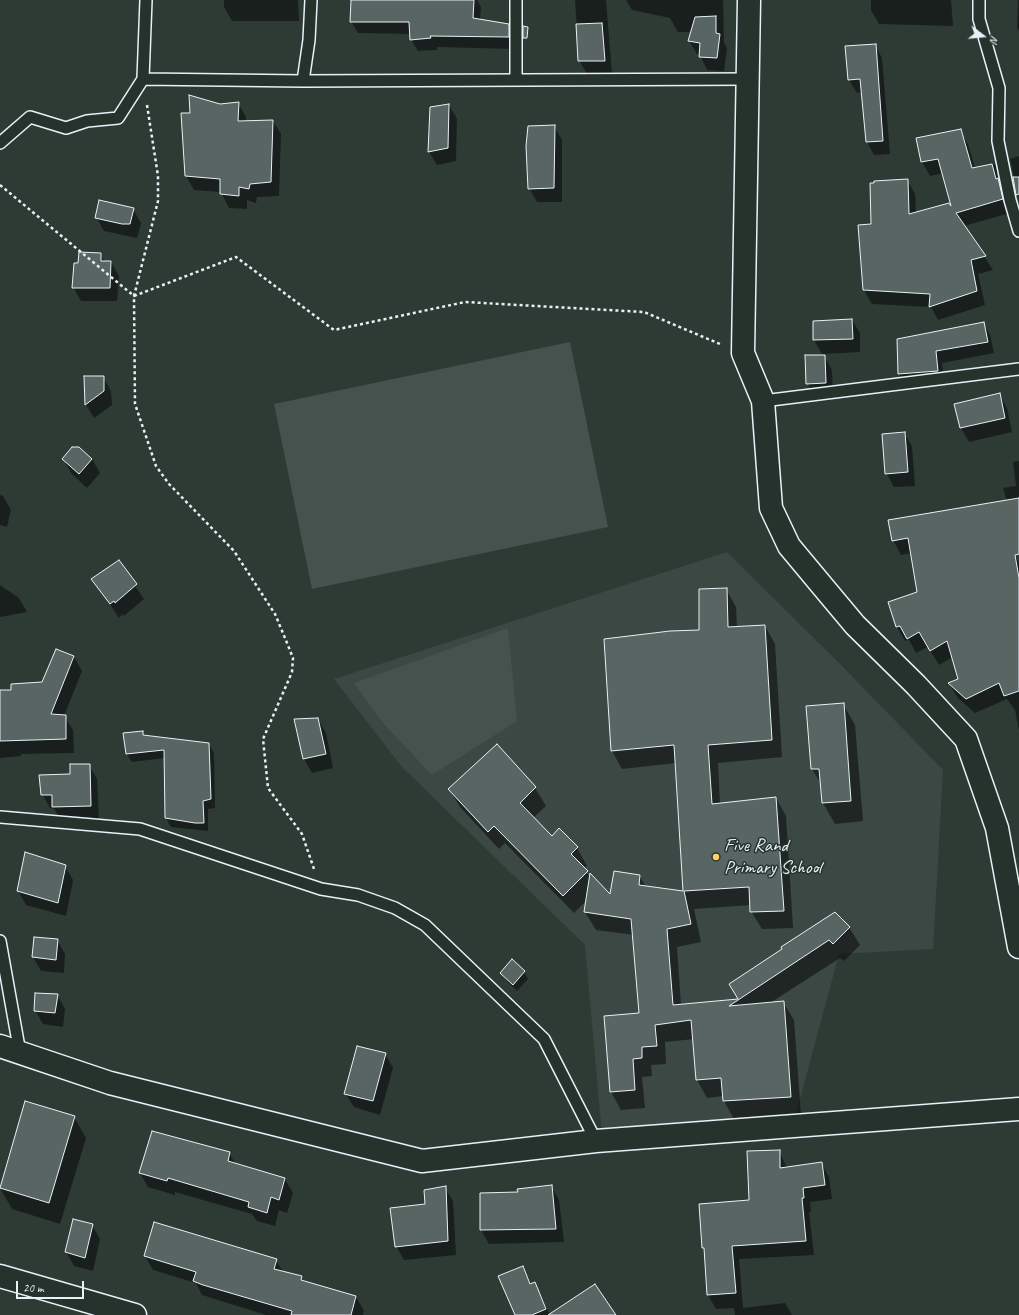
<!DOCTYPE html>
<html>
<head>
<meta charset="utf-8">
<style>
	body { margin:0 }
	#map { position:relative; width:1019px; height:1315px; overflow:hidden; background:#2e3b35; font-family:Caveat,sans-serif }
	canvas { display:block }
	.north { position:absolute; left:963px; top:16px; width:40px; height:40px; -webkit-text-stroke:3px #26332d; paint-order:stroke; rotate:106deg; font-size:11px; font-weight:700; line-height:16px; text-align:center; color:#e8f1f8 }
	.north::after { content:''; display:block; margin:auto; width:14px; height:18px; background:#e8f1f8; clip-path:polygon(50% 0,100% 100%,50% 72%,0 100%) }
	.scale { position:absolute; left:16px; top:1281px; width:68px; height:18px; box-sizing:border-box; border:2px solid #e8f1f8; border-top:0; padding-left:5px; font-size:12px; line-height:14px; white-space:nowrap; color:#e8f1f8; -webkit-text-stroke:3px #26332d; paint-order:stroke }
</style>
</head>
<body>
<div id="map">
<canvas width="1019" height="1315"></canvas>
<div class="north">N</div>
<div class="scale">20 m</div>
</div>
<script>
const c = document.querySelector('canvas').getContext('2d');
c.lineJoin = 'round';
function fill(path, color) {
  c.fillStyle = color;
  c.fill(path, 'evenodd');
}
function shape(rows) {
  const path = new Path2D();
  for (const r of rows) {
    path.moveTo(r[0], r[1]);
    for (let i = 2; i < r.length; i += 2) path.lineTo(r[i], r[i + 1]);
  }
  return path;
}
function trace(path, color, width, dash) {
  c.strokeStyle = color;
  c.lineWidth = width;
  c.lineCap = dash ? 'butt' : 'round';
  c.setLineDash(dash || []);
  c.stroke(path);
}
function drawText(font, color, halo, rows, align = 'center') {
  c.font = font + ' Caveat,sans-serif';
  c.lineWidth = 3;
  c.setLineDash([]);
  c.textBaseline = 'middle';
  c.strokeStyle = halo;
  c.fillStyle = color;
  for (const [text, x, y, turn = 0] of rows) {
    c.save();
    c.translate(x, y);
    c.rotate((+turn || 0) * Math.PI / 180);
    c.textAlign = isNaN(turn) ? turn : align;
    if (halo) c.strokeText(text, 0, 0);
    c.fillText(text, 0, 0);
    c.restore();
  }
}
fill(shape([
	[727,552,843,667,943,770,933,949,839,954,796,1114,602,1135,585,945,401,766,334,679]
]), '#3b4843');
fill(shape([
	[570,342,608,527,312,589,274,404],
	[508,628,517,721,432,775,383,723,354,683]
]), '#45524e');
fill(shape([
	[224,0,298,0,299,21,232,21,224,7],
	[352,0,477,0,481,7,480,20,508,25,515,36,515,49,437,47,437,50,418,51,411,40,411,34,358,33,351,21],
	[575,0,606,0,612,74,587,74,579,60],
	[626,0,723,0,724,42,727,48,724,71,707,70,700,55,697,54,689,41,692,32,678,32,670,18,632,10],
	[871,0,951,0,953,26,879,24,871,10],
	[1018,0,1019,0,1019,31,1017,28],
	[875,45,882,58,890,154,874,155,867,142,862,92,857,93,849,80,846,47],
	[238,103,246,117,246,121,273,121,281,134,279,196,257,197,256,203,247,200,247,209,229,208,221,192,194,190,186,176,192,114],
	[449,105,457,119,456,161,437,165,429,152],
	[554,126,562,140,562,202,537,202,529,188],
	[960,131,968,144,975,168,995,164,1003,177,1010,213,964,226,993,270,978,274,985,305,938,320,931,307,872,304,864,290,872,225,907,180,915,194,916,213,953,211,943,173,930,176,922,162,918,138],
	[1019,156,1019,198,1010,159],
	[133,209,141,223,137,238,104,231,96,217],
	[100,254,105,262,111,262,119,276,117,301,81,301,73,287],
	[852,320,860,333,860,352,823,354,832,370,833,396,816,397,807,383,823,356,814,340,814,322],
	[984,324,990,335,994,353,942,363,944,382,906,385,899,374,898,340],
	[85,377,103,377,111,391,112,405,94,418,86,405],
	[999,394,1007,408,1012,432,969,442,961,428,955,404],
	[904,433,912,446,915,486,894,487,886,473],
	[63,459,92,459,100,473,87,488,71,473],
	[1019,461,1019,534,1014,553,1019,563,1019,730,1015,710,1007,699,975,713,958,698,949,684,959,680,953,657,939,665,928,647,916,653,909,640,905,641,897,627,918,593,912,553,901,555,893,540,1007,501,1003,488,1016,486,1013,462],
	[0,495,3,496,11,510,7,527,0,525],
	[118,561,144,599,124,616,123,614,119,618,93,579],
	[0,585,19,598,27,612,0,617],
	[726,589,736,607,737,628,765,626,775,644,782,757,718,763,720,804,776,798,786,816,793,928,762,929,751,911,751,905,694,909,701,942,677,947,681,1005,739,1000,730,985,849,927,860,945,844,961,840,958,770,1003,783,1002,794,1020,801,1115,734,1119,724,1101,723,1096,707,1098,697,1080,694,1039,665,1042,666,1064,651,1065,652,1076,642,1077,645,1108,621,1110,611,1092,640,1014,634,935,596,930,585,912,587,900,574,913,505,843,499,849,460,807,449,789,497,746,535,788,546,806,533,818,552,837,577,848,587,866,584,869,590,877,611,896,639,875,646,887,684,892,676,763,622,769,612,751,605,640,700,631],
	[56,650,74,657,82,671,64,716,73,730,74,753,21,754,21,756,0,758,0,700,9,700,9,690,43,683],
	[843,704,855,725,863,821,835,824,823,803,821,784,812,769],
	[318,719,326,733,333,768,312,773,304,759],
	[142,732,145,736,209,744,214,753,215,808,208,809,208,831,171,827,166,818,165,758,132,762,127,754],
	[89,765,97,779,99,819,61,820,54,809,50,808,42,794],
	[65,866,73,880,66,916,26,905,18,891],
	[35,938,57,940,65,954,64,973,41,971,33,957],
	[512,961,524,972,528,979,517,991,505,979,501,973],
	[57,995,65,1009,63,1027,43,1024,35,1010],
	[385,1054,393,1068,380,1115,354,1107,345,1093],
	[74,1117,86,1138,60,1224,12,1209,0,1188],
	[779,1151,787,1168,821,1163,829,1177,832,1199,810,1202,811,1212,809,1212,814,1255,739,1259,743,1308,785,1303,792,1315,735,1315,734,1308,716,1309,708,1295,706,1252,703,1248,750,1201],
	[229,1153,236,1165,285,1179,293,1193,287,1213,279,1210,275,1226,257,1221,252,1214,175,1192,175,1195,148,1187,140,1173],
	[551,1186,559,1200,564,1242,489,1244,481,1230],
	[445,1188,453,1201,456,1255,404,1260,396,1246],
	[92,1225,100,1239,93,1271,74,1266,66,1252],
	[145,1256,276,1260,283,1272,301,1277,304,1282,356,1297,364,1311,363,1315,266,1315,202,1295,196,1283,153,1270],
	[522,1267,532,1285,534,1284,542,1298,550,1315,516,1315]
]), '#0007');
const building = shape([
	[351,0,474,0,473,18,509,24,509,37,430,36,431,38,410,40,409,22,350,22,351,0],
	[716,16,716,33,720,34,717,58,699,57,700,43,688,41,695,17,716,16],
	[602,23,605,61,578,61,576,24,602,23],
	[523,26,528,27,527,38,523,38,523,26],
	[876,44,883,141,866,142,860,79,848,80,845,46,876,44],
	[189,95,220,104,239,102,238,121,273,120,271,182,250,184,249,189,239,187,239,196,220,194,220,179,185,176,181,113,190,113,189,95],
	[449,104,448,148,428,152,430,107,449,104],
	[555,125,554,188,528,189,526,146,528,126,555,125],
	[961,129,972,168,992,164,996,179,998,178,1003,199,956,213,986,256,971,260,977,291,929,307,930,294,863,290,858,225,871,224,870,183,874,183,874,181,908,179,909,214,949,203,951,206,938,159,921,162,916,138,961,129],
	[1013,177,1019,177,1019,194,1016,195,1013,177],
	[99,200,134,208,130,224,122,224,95,218,99,200],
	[79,252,101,253,101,261,111,261,110,288,72,288,74,263,78,263,79,252],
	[852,319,853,339,813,340,813,321,852,319],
	[984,322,988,342,936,351,938,371,898,374,897,339,984,322],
	[805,355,825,355,826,383,806,384,805,355],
	[84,376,104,376,104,391,85,405,84,376],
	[1000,393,1005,418,960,428,954,404,1000,393],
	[905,432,908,472,885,474,882,434,905,432],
	[72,447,79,447,92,459,79,474,62,459,72,447],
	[1019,498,1019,554,1015,555,1019,578,1019,691,1004,696,999,683,966,699,948,683,958,679,947,641,930,651,919,632,907,639,900,626,896,627,888,602,917,592,908,538,892,541,888,520,1019,498],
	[119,560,137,584,115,603,114,601,110,604,91,579,119,560],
	[727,588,728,627,765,625,772,740,708,745,712,804,776,797,784,911,750,912,749,887,684,891,691,924,667,929,673,1005,738,999,729,984,782,949,781,947,835,912,850,927,833,944,829,940,729,1006,784,1001,791,1097,723,1101,721,1078,696,1080,691,1020,655,1025,657,1046,642,1047,642,1058,633,1059,635,1090,610,1092,604,1016,639,1013,631,919,584,912,590,873,610,894,614,871,640,875,639,885,683,891,674,745,611,751,604,639,670,631,699,630,699,589,727,588],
	[56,649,74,656,51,714,66,715,66,739,0,741,0,690,11,690,11,684,42,682,56,649],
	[844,703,851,801,822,803,819,769,811,769,806,706,844,703],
	[318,718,326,754,303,759,294,719,318,718],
	[143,731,143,735,209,743,211,799,203,801,204,823,195,823,165,818,164,750,126,754,123,733,143,731],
	[497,744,536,787,520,803,552,836,559,828,578,847,571,854,588,871,563,896,494,826,488,832,448,789,497,744],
	[70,764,90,764,91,806,52,807,52,795,41,795,39,775,70,774,70,764],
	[25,852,66,865,58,903,17,891,25,852],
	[34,937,58,939,56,960,32,957,34,937],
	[512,959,525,971,513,985,500,973,512,959],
	[35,993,58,994,55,1013,34,1011,35,993],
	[357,1046,386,1053,373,1101,344,1094,357,1046],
	[25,1101,75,1116,49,1203,0,1188,25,1101],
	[152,1131,230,1152,228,1161,285,1178,279,1200,271,1197,267,1213,248,1207,249,1202,168,1178,167,1181,139,1173,152,1131],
	[780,1150,780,1168,822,1162,825,1185,803,1188,804,1198,802,1198,806,1241,732,1246,736,1293,707,1295,704,1248,702,1248,699,1204,749,1200,747,1151,780,1150],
	[552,1185,556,1229,480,1230,480,1193,518,1192,517,1189,552,1185],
	[446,1186,448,1241,395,1247,390,1208,425,1204,424,1190,446,1186],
	[73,1219,93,1224,85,1258,65,1252,73,1219],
	[154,1222,277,1259,274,1269,302,1276,301,1280,356,1296,351,1315,291,1315,292,1311,203,1285,193,1281,196,1272,144,1256,154,1222],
	[523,1266,530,1284,535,1282,546,1309,532,1315,515,1315,498,1276,523,1266],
	[595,1284,616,1315,548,1315,595,1284]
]);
fill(building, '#596563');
trace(building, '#e8f1f8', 1);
const lane = shape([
	[146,0,143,79,303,81],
	[311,0,309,40,303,81,748,79],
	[979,0,979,19,999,88,998,141,1010,200,1019,231],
	[516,80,516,0],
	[0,143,30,117,66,128,87,121,118,118,143,79],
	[763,401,1019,369],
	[0,817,140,829,321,889,358,895,395,908,425,925,544,1039,596,1141],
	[0,941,20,1053]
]);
const street = shape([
	[749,0,743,353,763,401,771,508,789,546,824,588,855,625,916,685,966,739,997,828,1019,947],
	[0,1046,110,1083,422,1161,596,1141,1019,1109],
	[0,1276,135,1315]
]);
trace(lane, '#e8f1f8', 14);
trace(street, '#e8f1f8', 25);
trace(shape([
	[147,105,158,176,158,201,134,296,135,404,156,466,169,484,234,551,275,614,285,638,293,658,292,672,263,739,268,788,302,834,314,869],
	[0,185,134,296,236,257,334,330,465,302,644,312,720,344]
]), '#e8f1f8', 2.5, [3, 3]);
trace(lane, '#26332d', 11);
trace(street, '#26332d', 22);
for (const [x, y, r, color] of [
	[716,857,4,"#ffd166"]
]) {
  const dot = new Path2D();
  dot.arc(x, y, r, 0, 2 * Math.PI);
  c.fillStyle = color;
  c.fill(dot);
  trace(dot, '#26332d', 1.5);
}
drawText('19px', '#e8f1f8', '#26332d', [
	["Five Rand",724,846],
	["Primary School",724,868]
], 'left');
</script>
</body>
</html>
